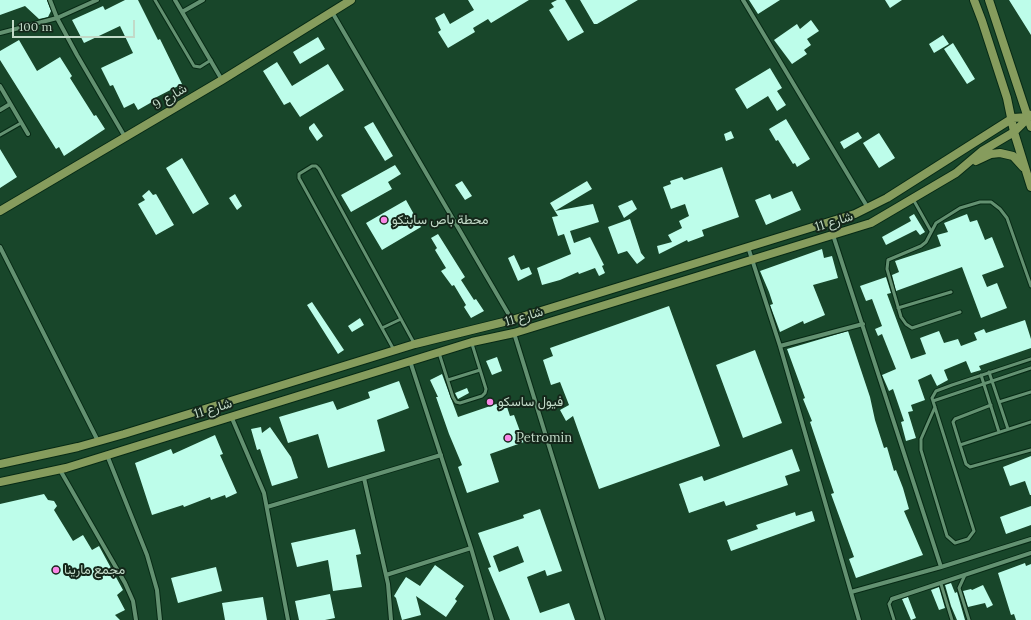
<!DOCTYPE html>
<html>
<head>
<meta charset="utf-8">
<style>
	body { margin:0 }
	#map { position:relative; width:1031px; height:620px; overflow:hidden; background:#18462a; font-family:Lora,serif }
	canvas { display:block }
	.scale { position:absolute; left:12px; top:20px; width:123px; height:18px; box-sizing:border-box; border:2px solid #c2dac8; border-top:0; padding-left:5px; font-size:12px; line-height:14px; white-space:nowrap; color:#c2dac8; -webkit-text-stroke:3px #14271a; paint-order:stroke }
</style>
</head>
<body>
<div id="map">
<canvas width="1031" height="620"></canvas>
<div class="scale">100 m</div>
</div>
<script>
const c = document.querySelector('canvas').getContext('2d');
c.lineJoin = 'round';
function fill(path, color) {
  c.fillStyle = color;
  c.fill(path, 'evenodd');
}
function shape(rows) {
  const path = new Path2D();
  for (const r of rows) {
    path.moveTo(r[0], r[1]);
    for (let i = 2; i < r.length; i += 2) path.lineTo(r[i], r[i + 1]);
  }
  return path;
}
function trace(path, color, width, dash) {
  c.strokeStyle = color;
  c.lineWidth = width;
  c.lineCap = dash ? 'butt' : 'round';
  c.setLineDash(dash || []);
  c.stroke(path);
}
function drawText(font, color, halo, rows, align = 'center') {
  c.font = font + ' Lora,Vazirmatn,serif';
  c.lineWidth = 4;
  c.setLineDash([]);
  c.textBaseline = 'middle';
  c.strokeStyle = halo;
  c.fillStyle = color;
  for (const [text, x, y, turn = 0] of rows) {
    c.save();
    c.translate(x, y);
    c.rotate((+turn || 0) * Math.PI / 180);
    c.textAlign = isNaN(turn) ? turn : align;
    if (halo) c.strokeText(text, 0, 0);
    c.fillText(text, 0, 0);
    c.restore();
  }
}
fill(shape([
	[0,0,47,0,51,11,48,17,39,19,25,6,0,15],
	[125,0,138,0,158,40,160,39,182,84,151,100,152,102,138,110,134,103,124,108,113,85,110,86,101,68,133,53,120,26,84,43,72,20,103,6,105,10],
	[468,0,529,0,491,23,488,19,473,28,475,32,448,48,438,32,441,30,435,18,444,13,450,24,474,10],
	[557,0,565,0,584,32,568,41,549,10,554,7,551,3],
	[580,0,638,0,597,24,594,24],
	[749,0,780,0,758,14],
	[885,0,902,0,890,8],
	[1009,0,1031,0,1031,35],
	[811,20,819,31,807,39,811,45,804,50,807,54,792,64,774,40,797,24,800,29],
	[943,35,949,44,934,53,929,44],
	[318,37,325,49,300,64,293,52],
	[19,40,37,71,60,57,72,76,70,78,94,116,96,115,105,129,64,156,59,147,56,149,0,60,0,51],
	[953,43,975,79,967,84,944,49],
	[277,62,292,86,328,64,344,90,300,117,290,102,284,105,263,71],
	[770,68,782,88,777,91,786,105,777,111,768,96,747,109,735,89],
	[786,119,810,159,797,167,795,163,793,164,778,140,776,141,769,129],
	[373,122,393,156,385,161,364,127],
	[314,123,323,136,317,141,309,129,309,127],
	[731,131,734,138,726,141,724,134],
	[858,132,862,138,844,149,840,142],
	[879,133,895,158,879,168,863,143],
	[0,149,17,177,0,188],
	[182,158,209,204,193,214,166,168],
	[395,165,401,174,388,182,392,189,351,212,341,195],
	[722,167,739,217,702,230,704,236,688,242,687,240,659,254,657,246,672,242,668,235,682,228,679,221,689,216,685,204,671,209,663,187,671,184,670,181,682,177,684,180],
	[462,181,472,196,465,200,455,185],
	[587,181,592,189,555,211,593,204,599,222,570,231,574,243,590,237,604,265,602,266,605,273,599,276,595,268,579,274,578,272,560,280,542,285,537,268,571,254,564,234,558,236,552,217,558,216,550,203],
	[149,190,153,195,156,194,174,225,156,235,138,204,145,200,142,196],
	[792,191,801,210,766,225,755,200,770,194,772,199],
	[235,194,242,206,237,210,229,198],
	[406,200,421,227,382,250,366,223],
	[632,200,637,209,624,218,618,206],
	[914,214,925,232,920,235,916,230,886,245,882,237,911,221,909,217],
	[967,214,970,222,977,220,985,240,992,237,1004,267,982,275,987,287,997,283,1007,308,981,318,962,267,896,291,892,275,899,272,895,261,941,246,937,235,948,232,944,223],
	[630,219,641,253,645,258,637,264,627,251,618,254,608,227],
	[438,234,465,277,461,280,474,300,476,299,484,311,471,318,464,307,466,305,454,285,452,286,441,271,446,268,435,250,437,248,431,238],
	[822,249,824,258,832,256,838,278,813,285,825,315,804,324,803,321,780,332,770,305,773,304,769,292,760,271],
	[514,255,521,270,529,267,532,274,518,281,508,258],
	[886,277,891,293,887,294,911,359,926,354,920,338,939,331,944,343,958,339,961,346,977,340,974,333,984,329,986,333,1025,320,1031,339,1031,348,979,366,981,370,971,373,966,361,944,370,948,380,937,386,931,374,918,380,925,400,911,405,913,411,908,412,916,438,906,441,901,422,904,421,893,389,889,391,882,375,896,369,882,334,878,336,875,329,882,326,872,299,866,301,860,286],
	[312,302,344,350,338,354,307,305],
	[669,306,720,446,599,489,573,416,566,421,560,410,569,405,560,382,551,385,543,360,553,356,550,348],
	[360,318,364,325,352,332,348,326],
	[848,331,870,397,875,420,884,448,887,447,894,471,896,470,903,488,909,509,904,511,923,555,856,578,849,559,854,557,831,494,834,493,810,422,812,421,803,399,805,398,787,349],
	[755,350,782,423,743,438,716,365],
	[497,357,502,371,492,375,486,361],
	[442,374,458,417,505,401,510,416,514,415,524,442,490,454,499,482,467,493,458,467,462,465,449,434,436,397,438,397,430,380],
	[399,381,409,408,377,420,385,451,328,468,318,434,288,443,279,417,333,401,337,410,370,398,368,392],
	[467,388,469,393,458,399,455,393],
	[261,427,262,433,270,427,291,457,298,478,272,486,260,449,257,450,251,429],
	[215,435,223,454,220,455,237,493,226,498,225,495,211,500,210,497,184,507,183,505,152,515,135,463,171,449,173,454],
	[792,449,800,471,785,476,788,485,726,506,724,501,689,513,679,484,702,476,704,481],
	[1031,456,1031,495,1030,495,1025,481,1010,486,1003,467],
	[44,494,48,500,54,501,57,506,54,510,73,541,83,535,92,550,99,546,123,590,117,595,125,610,115,615,120,620,0,620,0,504],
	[1031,506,1031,525,1006,534,1000,517],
	[540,509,562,571,547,576,545,570,527,577,540,613,569,603,575,620,510,620,488,568,491,567,478,533,524,518,523,515],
	[518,546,524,562,499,572,493,556],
	[812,511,815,521,731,551,727,540,758,529,756,525,795,512,796,516],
	[355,529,361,554,356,555,362,587,333,591,328,560,297,567,291,543],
	[1025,563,1026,566,1031,564,1031,620,1016,620,1014,614,1011,615,998,573],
	[435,565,464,586,455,599,457,601,446,617,416,596,421,615,402,620,396,598,394,596,400,586,406,577,420,586],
	[216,567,222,591,178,603,171,578],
	[951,583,955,593,957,592,965,620,957,620,951,606,945,585],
	[983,585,993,605,987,608,985,603,968,607,963,591,971,589,972,590],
	[939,587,945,608,939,610,931,590],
	[330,594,335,618,325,620,299,620,295,601],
	[263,597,267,620,225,620,222,603],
	[908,597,916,618,911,620,902,599]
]), '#bdfdea');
const lane = shape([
	[155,0,194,66,200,67,211,60],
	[0,135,21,123],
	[913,199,931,231],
	[898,308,951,292],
	[960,312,912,328,906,324,901,317,887,269,888,260,921,246,926,242,936,223,960,208,980,202,991,202,1000,209,1007,218,1031,286],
	[382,328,401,319],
	[394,350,299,178,299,174,312,166,316,166,319,169,414,343],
	[439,353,453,397,456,402,460,403,482,396,485,393,486,389,472,344],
	[989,372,1008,429],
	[981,375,999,432],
	[448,380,480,370],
	[933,401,1031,368],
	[999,402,1031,392],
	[935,407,921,439,921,450,947,536,955,543,968,539,974,531,932,398,936,391,952,385,1031,359],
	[1031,422,960,445,966,464,970,467,1031,450],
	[960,445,953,422,955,419,991,405],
	[965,575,959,588,969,620],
	[941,584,952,620],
	[892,599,889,604,894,620]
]);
const street = shape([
	[50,0,57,18,77,55,125,137],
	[175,0,222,80],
	[743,0,868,208],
	[182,12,203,0],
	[332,12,512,320],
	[0,33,57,18,97,0],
	[0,86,28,134],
	[0,110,10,104],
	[833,235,941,567],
	[0,247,98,441],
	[748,247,780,346,859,620],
	[514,333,603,620],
	[780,346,863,324],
	[410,361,471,548,492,620],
	[231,416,264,493,288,620],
	[107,455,147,555,157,590,160,620],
	[60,470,125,583,133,601,136,620],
	[364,478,388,584,391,620],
	[267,507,441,455],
	[386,575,471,548],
	[851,592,941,567,1031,539],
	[892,599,1031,553]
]);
const secondary = shape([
	[974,0,982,21,1007,98,1014,132,1031,187],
	[989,0,1031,127],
	[976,161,991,154,1000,153,1013,156,1023,167],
	[0,211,222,80,351,0],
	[0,464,78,447,124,434,415,344,512,320,855,214,887,198,1013,118,1028,117],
	[0,482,66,468,472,342,514,333,871,223,956,173,982,151,1014,132,1031,115]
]);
trace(lane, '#072a15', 5);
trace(street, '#072a15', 6);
trace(secondary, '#072a15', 10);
trace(lane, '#639171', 3);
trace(street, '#639171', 4);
trace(secondary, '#869c5d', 8);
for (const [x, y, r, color] of [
	[384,220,4,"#fa87e7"],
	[490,402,4,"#fa87e7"],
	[508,438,4,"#fa87e7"],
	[56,570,4,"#fa87e7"]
]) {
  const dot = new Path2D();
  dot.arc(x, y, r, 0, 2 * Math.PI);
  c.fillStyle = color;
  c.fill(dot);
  trace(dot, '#14271a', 1.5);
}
drawText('13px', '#c2dac8', '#14271a', [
	["شارع 9",170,97,-31],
	["شارع 11",834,222,-17],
	["شارع 11",524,317,-16],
	["شارع 11",213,409,-17]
]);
drawText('13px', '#c2dac8', '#14271a', [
	["محطة باص سابتكو",392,220],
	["فيول ساسكو",498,402],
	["Petromin",516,438],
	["مجمع مارينا",64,570]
], 'left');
</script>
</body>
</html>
